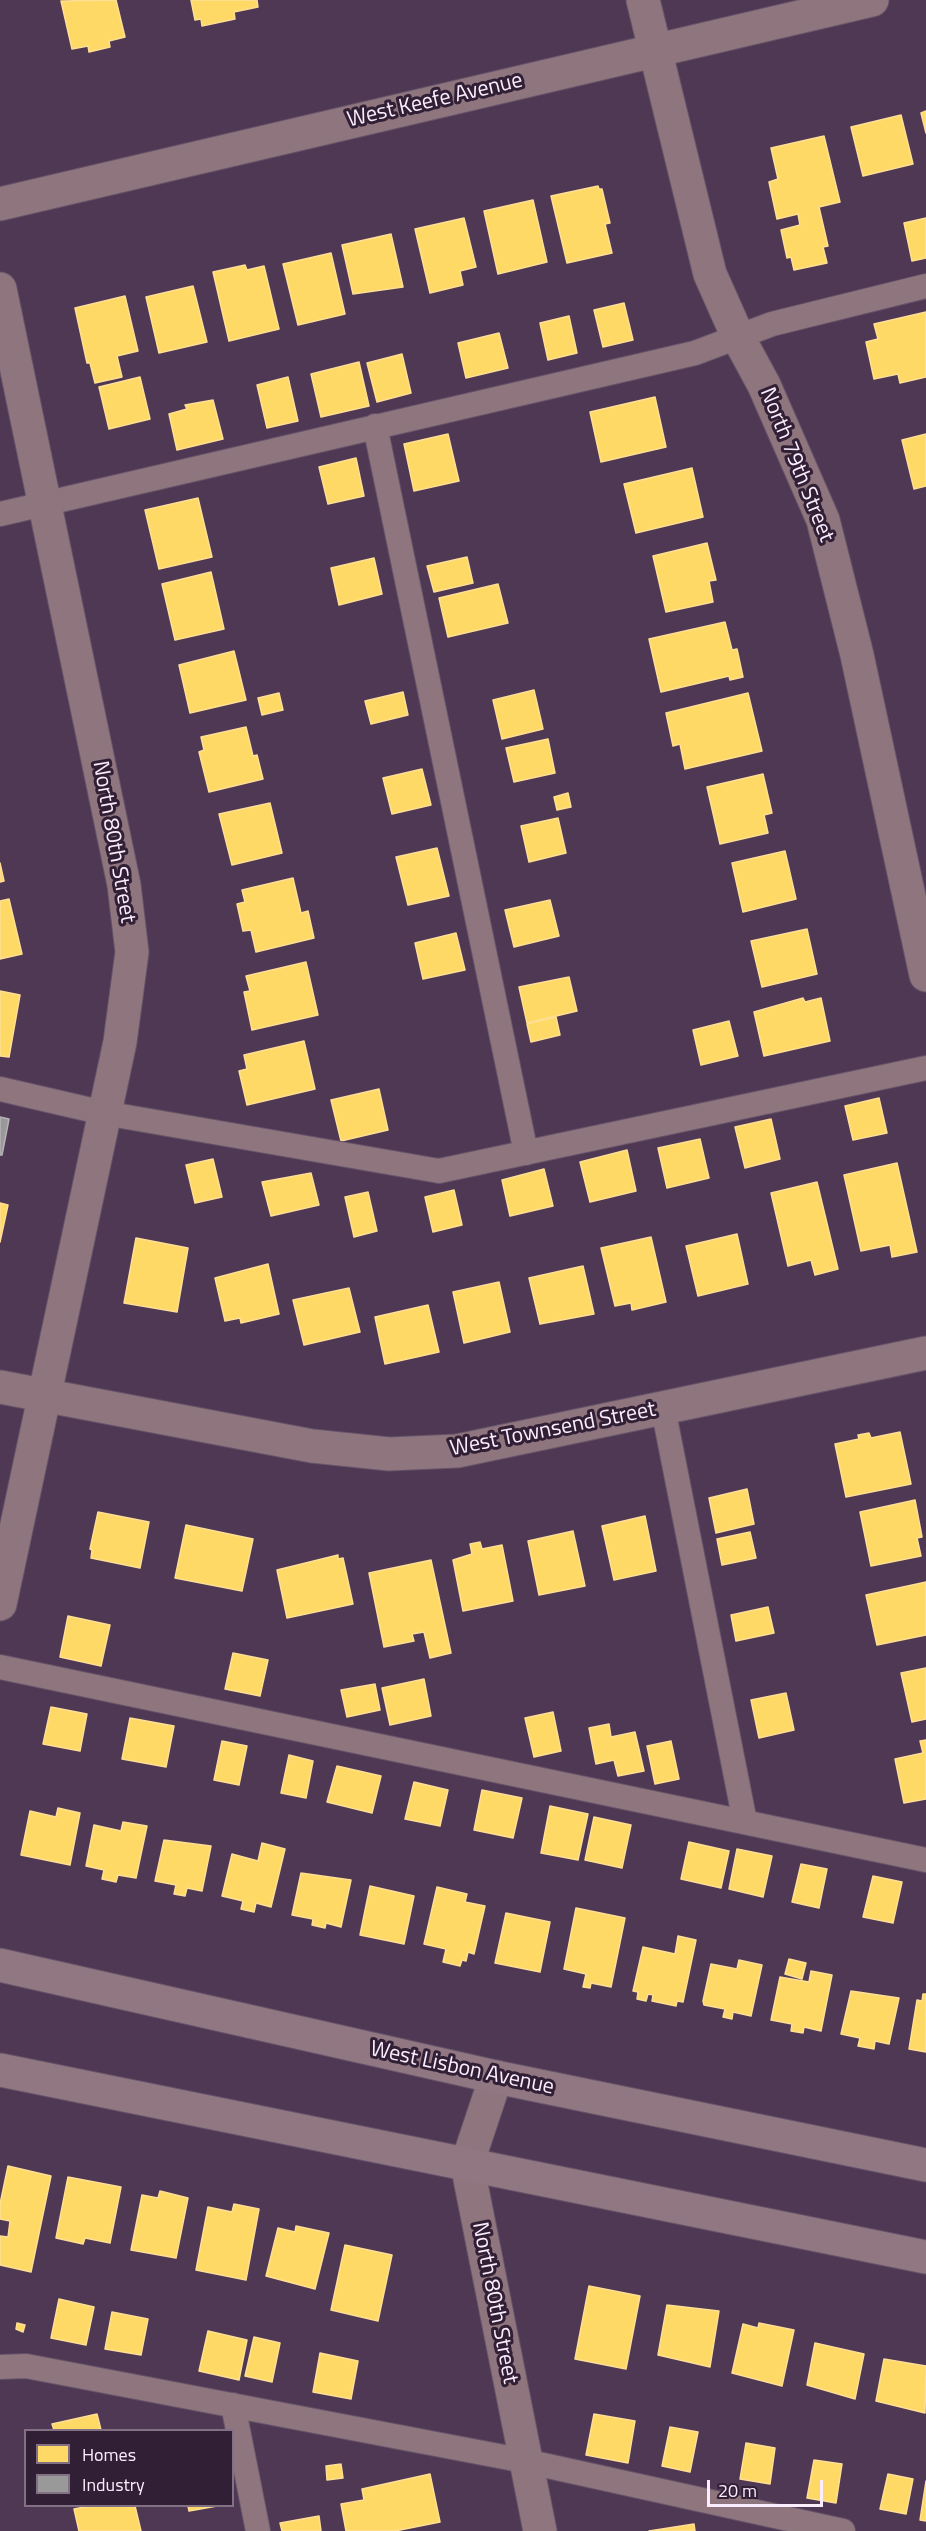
<!DOCTYPE html>
<html>
<head>
<meta charset="utf-8">
<style>
	body { margin:0 }
	#map { position:relative; width:926px; height:2531px; overflow:hidden; background:#4f3854; font-family:"Titillium Web",sans-serif }
	canvas { display:block }
	.legend { position:absolute; left:24px; top:2429px; width:210px; height:78px; box-sizing:border-box; background:#311f35; border:2px solid #827185; margin:0; padding:8px 10px; list-style:none; font-size:18px; color:#fbedfe }
	.legend li { display:flex; align-items:center; gap:12px; height:30px }
	.legend b { width:30px; border:2px solid #827185 }
	.scale { position:absolute; left:707px; top:2480px; width:116px; height:27px; box-sizing:border-box; border:3px solid #fbedfe; border-top:0; padding-left:8px; font-size:18px; line-height:21px; white-space:nowrap; color:#fbedfe; -webkit-text-stroke:4px #311f35; paint-order:stroke }
</style>
</head>
<body>
<div id="map">
<canvas width="926" height="2531"></canvas>
<ul class="legend">
<li><b style="height:16px;background:#ffd966"></b>Homes</li>
<li><b style="height:16px;background:#999"></b>Industry</li>
</ul>
<div class="scale">20 m</div>
</div>
<script>
const c = document.querySelector('canvas').getContext('2d');
c.lineJoin = 'round';
function fill(path, color) {
  c.fillStyle = color;
  c.fill(path, 'evenodd');
}
function shape(rows) {
  const path = new Path2D();
  for (const r of rows) {
    path.moveTo(r[0], r[1]);
    for (let i = 2; i < r.length; i += 2) path.lineTo(r[i], r[i + 1]);
  }
  return path;
}
function trace(path, color, width, dash) {
  c.strokeStyle = color;
  c.lineWidth = width;
  c.lineCap = dash ? 'butt' : 'round';
  c.setLineDash(dash || []);
  c.stroke(path);
}
function drawText(font, color, halo, rows, align = 'center') {
  c.font = font + ' "Titillium Web",sans-serif';
  c.lineWidth = 6;
  c.setLineDash([]);
  c.textBaseline = 'middle';
  c.strokeStyle = halo;
  c.fillStyle = color;
  for (const [text, x, y, turn = 0] of rows) {
    c.save();
    c.translate(x, y);
    c.rotate((+turn || 0) * Math.PI / 180);
    c.textAlign = isNaN(turn) ? turn : align;
    if (halo) c.strokeText(text, 0, 0);
    c.fillText(text, 0, 0);
    c.restore();
  }
}
const homes = shape([
	[116,0,125,37,109,41,110,47,89,52,88,46,72,49,61,1,116,0],
	[191,0,257,0,258,7,234,12,235,19,202,26,201,19,195,20,191,0],
	[926,111,926,133,921,113,926,111],
	[901,115,913,164,863,176,851,127,901,115],
	[824,136,840,202,819,207,828,246,823,247,827,263,794,270,791,257,787,258,781,230,800,225,798,214,777,219,769,182,778,179,771,148,824,136],
	[598,186,599,189,602,189,610,223,605,224,612,253,567,263,551,196,598,186],
	[533,200,547,262,498,274,484,211,533,200],
	[464,218,476,267,460,271,463,285,430,293,415,229,464,218],
	[926,218,926,258,912,261,904,223,926,218],
	[391,234,403,287,353,294,342,245,391,234],
	[331,253,345,314,298,325,283,264,331,253],
	[245,265,247,270,264,266,279,329,229,341,213,272,245,265],
	[193,286,207,342,159,353,146,297,193,286],
	[125,296,138,351,117,356,122,377,95,383,90,363,87,363,75,308,125,296],
	[624,303,633,340,603,347,594,310,624,303],
	[926,312,926,377,900,383,898,374,874,379,866,342,878,339,874,324,926,312],
	[569,316,577,353,548,360,540,323,569,316],
	[499,333,508,368,466,378,458,343,499,333],
	[402,354,411,393,377,402,367,363,402,354],
	[359,362,369,406,321,417,311,374,359,362],
	[140,377,150,419,109,429,99,387,140,377],
	[288,377,298,421,267,428,257,385,288,377],
	[655,397,666,447,601,462,590,412,655,397],
	[213,400,223,439,177,450,169,414,187,409,185,405,213,400],
	[448,434,459,481,414,491,404,444,448,434],
	[926,434,926,486,914,489,902,440,926,434],
	[356,458,364,496,328,504,319,467,356,458],
	[692,468,703,517,636,533,624,484,692,468],
	[198,498,212,557,159,569,145,510,198,498],
	[707,543,716,580,709,581,713,602,666,612,653,556,707,543],
	[467,557,473,583,434,592,427,566,467,557],
	[374,558,382,594,339,605,331,568,374,558],
	[211,572,224,629,175,640,162,584,211,572],
	[498,584,508,623,448,637,439,598,498,584],
	[725,622,732,650,737,649,743,677,730,680,729,676,661,692,649,639,725,622],
	[234,651,246,700,190,713,179,665,234,651],
	[534,690,543,729,502,739,493,700,534,690],
	[403,692,408,715,371,724,365,701,403,692],
	[279,693,283,710,262,715,258,698,279,693],
	[748,693,762,751,685,769,680,744,673,746,666,713,748,693],
	[246,727,253,756,257,755,263,779,209,792,199,752,204,750,201,737,246,727],
	[548,739,555,773,514,782,506,748,548,739],
	[422,769,431,805,392,814,383,778,422,769],
	[763,774,772,813,764,815,768,833,720,844,707,787,763,774],
	[568,793,571,807,557,810,554,797,568,793],
	[270,803,282,853,232,865,219,814,270,803],
	[558,818,566,853,529,862,521,826,558,818],
	[437,848,449,896,408,905,396,857,437,848],
	[785,851,796,899,743,912,732,863,785,851],
	[0,863,4,881,0,882,0,863],
	[293,878,301,913,308,911,314,938,256,952,251,930,243,931,237,904,245,902,242,890,293,878],
	[9,899,22,954,0,959,0,901,9,899],
	[550,900,559,936,514,947,505,910,550,900],
	[807,929,817,974,762,987,751,941,807,929],
	[456,933,465,970,423,979,415,943,456,933],
	[306,962,318,1015,252,1030,244,992,250,991,246,976,306,962],
	[569,977,577,1011,527,1023,519,987,569,977],
	[0,991,20,995,9,1057,0,1056,0,991],
	[803,998,805,1002,821,998,830,1041,764,1056,754,1012,803,998],
	[556,1017,560,1035,531,1042,527,1024,556,1017],
	[729,1021,738,1056,701,1065,693,1030,729,1021],
	[304,1041,315,1089,247,1105,239,1071,247,1069,244,1055,304,1041],
	[379,1089,388,1130,341,1141,331,1100,379,1089],
	[879,1098,887,1133,853,1140,845,1106,879,1098],
	[771,1119,780,1159,745,1168,735,1127,771,1119],
	[700,1139,709,1178,667,1188,658,1148,700,1139],
	[627,1150,636,1191,590,1202,580,1162,627,1150],
	[213,1159,222,1197,195,1203,186,1165,213,1159],
	[897,1163,917,1252,892,1257,890,1245,861,1251,844,1175,897,1163],
	[544,1169,553,1206,510,1216,502,1180,544,1169],
	[311,1173,319,1205,271,1216,262,1182,311,1173],
	[817,1182,838,1269,815,1275,811,1260,788,1266,771,1193,817,1182],
	[454,1190,462,1225,433,1232,425,1197,454,1190],
	[368,1192,377,1231,354,1237,345,1197,368,1192],
	[0,1203,8,1205,0,1242,0,1203],
	[737,1234,748,1284,698,1296,686,1246,737,1234],
	[651,1237,666,1302,632,1310,631,1303,615,1306,601,1248,651,1237],
	[136,1238,188,1248,177,1312,124,1303,136,1238],
	[268,1264,279,1314,241,1323,240,1318,225,1321,215,1278,268,1264],
	[583,1266,594,1314,540,1324,529,1278,583,1266],
	[499,1282,510,1332,464,1343,453,1292,499,1282],
	[349,1288,360,1332,304,1345,293,1300,349,1288],
	[428,1305,439,1352,385,1364,375,1317,428,1305],
	[900,1432,911,1484,846,1497,835,1444,859,1439,858,1435,869,1433,871,1438,900,1432],
	[747,1489,754,1524,716,1533,709,1498,747,1489],
	[915,1500,922,1537,917,1538,921,1556,871,1566,860,1512,915,1500],
	[98,1512,149,1522,140,1568,91,1558,92,1550,90,1549,98,1512],
	[645,1516,656,1571,614,1580,602,1526,645,1516],
	[186,1525,253,1539,242,1591,175,1578,186,1525],
	[573,1531,585,1586,539,1595,528,1541,573,1531],
	[750,1532,756,1558,722,1565,717,1539,750,1532],
	[480,1542,482,1549,502,1545,513,1601,463,1611,453,1560,472,1554,470,1544,480,1542],
	[338,1555,338,1559,343,1558,353,1604,287,1618,277,1570,338,1555],
	[431,1560,451,1653,430,1658,424,1632,412,1634,414,1641,384,1647,369,1573,431,1560],
	[926,1582,926,1635,877,1645,866,1595,926,1582],
	[768,1607,774,1633,736,1641,731,1615,768,1607],
	[68,1616,110,1625,101,1666,60,1657,68,1616],
	[233,1653,268,1660,260,1696,225,1689,233,1653],
	[926,1668,926,1719,912,1722,901,1673,926,1668],
	[424,1679,431,1716,390,1725,382,1688,424,1679],
	[375,1684,380,1710,347,1717,341,1690,375,1684],
	[786,1693,794,1730,759,1738,751,1700,786,1693],
	[51,1707,87,1714,80,1751,43,1744,51,1707],
	[553,1712,561,1751,534,1757,525,1718,553,1712],
	[130,1718,174,1726,166,1767,122,1759,130,1718],
	[609,1724,611,1737,635,1732,644,1771,618,1776,614,1760,596,1764,589,1728,609,1724],
	[926,1740,926,1799,904,1803,895,1759,923,1753,920,1741,926,1740],
	[222,1741,247,1746,239,1785,214,1780,222,1741],
	[671,1741,679,1779,655,1784,647,1746,671,1741],
	[289,1755,313,1761,306,1798,281,1793,289,1755],
	[337,1766,381,1776,372,1813,327,1802,337,1766],
	[414,1782,448,1790,440,1826,405,1819,414,1782],
	[482,1790,522,1798,513,1838,474,1830,482,1790],
	[550,1806,588,1814,578,1860,541,1853,550,1806],
	[58,1808,80,1813,70,1865,21,1855,30,1811,56,1817,58,1808],
	[594,1817,631,1825,622,1868,585,1860,594,1817],
	[123,1822,147,1826,136,1878,118,1875,116,1882,102,1879,104,1870,86,1866,94,1825,121,1831,123,1822],
	[164,1840,211,1846,202,1891,187,1888,185,1896,174,1894,176,1885,155,1881,164,1840],
	[689,1842,729,1851,721,1888,681,1879,689,1842],
	[262,1843,285,1849,271,1907,256,1903,254,1912,241,1909,243,1901,222,1896,232,1854,258,1861,262,1843],
	[737,1849,772,1856,763,1897,729,1889,737,1849],
	[801,1864,827,1869,819,1908,792,1902,801,1864],
	[301,1873,351,1880,341,1927,326,1923,325,1928,312,1925,313,1919,292,1915,301,1873],
	[873,1876,902,1882,893,1923,863,1917,873,1876],
	[370,1886,414,1896,404,1944,360,1935,370,1886],
	[437,1887,467,1894,465,1902,485,1906,474,1954,468,1952,466,1961,462,1960,460,1966,443,1962,446,1949,424,1944,437,1887],
	[576,1908,625,1918,611,1987,591,1983,590,1988,583,1987,586,1974,564,1969,576,1908],
	[506,1913,550,1922,540,1972,495,1963,506,1913],
	[678,1936,696,1940,683,2002,677,2001,676,2006,652,2001,653,1995,648,1994,646,2001,637,1999,638,1992,633,1991,643,1947,675,1954,678,1936],
	[789,1959,806,1963,802,1979,785,1974,789,1959],
	[739,1960,762,1965,751,2016,733,2012,732,2019,723,2017,725,2009,704,2005,703,2001,711,1964,737,1969,739,1960],
	[811,1971,832,1975,821,2031,804,2027,803,2033,791,2031,792,2024,771,2020,780,1977,809,1982,811,1971],
	[851,1991,899,1998,889,2044,875,2041,874,2049,858,2046,860,2038,841,2034,851,1991],
	[923,1994,926,1994,926,2052,909,2049,917,2000,922,2001,923,1994],
	[8,2166,51,2176,31,2272,0,2265,0,2236,8,2237,10,2221,0,2219,0,2204,8,2166],
	[68,2177,121,2187,110,2243,85,2238,83,2244,56,2238,68,2177],
	[160,2191,188,2198,176,2258,131,2250,142,2195,158,2198,160,2191],
	[234,2204,259,2209,246,2280,196,2270,208,2207,232,2212,234,2204],
	[296,2226,329,2233,315,2289,266,2276,278,2228,295,2232,296,2226],
	[345,2245,392,2255,378,2321,331,2310,345,2245],
	[589,2286,640,2296,626,2369,575,2359,589,2286],
	[59,2299,94,2307,86,2345,51,2338,59,2299],
	[667,2305,719,2311,710,2367,658,2355,667,2305],
	[112,2312,148,2319,141,2355,105,2349,112,2312],
	[17,2323,25,2325,23,2332,16,2329,17,2323],
	[759,2323,794,2330,782,2386,732,2373,743,2324,758,2328,759,2323],
	[208,2331,247,2340,239,2380,199,2371,208,2331],
	[254,2337,280,2343,272,2382,245,2376,254,2337],
	[815,2343,864,2354,855,2399,807,2385,815,2343],
	[320,2353,358,2361,351,2399,313,2392,320,2353],
	[884,2359,926,2366,925,2413,876,2401,884,2359],
	[97,2414,101,2430,54,2430,52,2424,97,2414],
	[594,2414,635,2421,628,2463,586,2455,594,2414],
	[670,2427,698,2432,690,2472,662,2466,670,2427],
	[746,2443,775,2448,770,2484,740,2479,746,2443],
	[814,2460,842,2464,836,2503,807,2498,814,2460],
	[341,2464,343,2478,327,2480,326,2466,341,2464],
	[430,2474,440,2522,395,2531,346,2531,341,2504,364,2500,362,2489,430,2474],
	[888,2474,913,2479,906,2514,880,2509,888,2474],
	[926,2481,926,2521,920,2520,926,2481],
	[90,2506,135,2506,141,2531,79,2531,74,2509,90,2506],
	[188,2506,217,2506,189,2511,188,2506],
	[319,2516,321,2531,282,2531,280,2523,319,2516],
	[694,2524,695,2531,649,2531,694,2524]
]);
fill(homes, '#ffd966');
trace(homes, '#fedf94', 1.5);
const industry = shape([
	[0,1117,9,1119,2,1155,0,1155,0,1117]
]);
fill(industry, '#999');
trace(industry, '#b6b2b7', 1.5);
const lane = shape([
	[375,426,526,1153],
	[0,514,695,353,772,324,926,286],
	[0,1089,104,1113,439,1171,926,1068],
	[663,1408,745,1822],
	[0,1667,926,1860],
	[0,2367,26,2366,525,2461,843,2531],
	[233,2405,258,2531]
]);
const street = shape([
	[643,0,710,274,738,337,764,385,823,520,857,655,926,975],
	[0,204,872,0],
	[0,289,124,885,132,952,120,1042,0,1604],
	[0,1387,312,1446,389,1454,457,1451,926,1353],
	[496,2077,467,2164,540,2531]
]);
const secondary = shape([
	[0,1965,496,2077,926,2165],
	[0,2070,926,2257]
]);
trace(lane, '#655469', 26);
trace(street, '#655469', 35);
trace(secondary, '#655469', 35);
trace(lane, '#8f757d', 24);
trace(street, '#8f757d', 33);
trace(secondary, '#917782', 33);
drawText('22px', '#fbedfe', '#311f35', [
	["West Keefe Avenue",435,101,-13],
	["North 79th Street",796,465,68],
	["North 80th Street",113,842,80],
	["West Townsend Street",553,1430,-11],
	["West Lisbon Avenue",462,2069,12],
	["North 80th Street",494,2303,79]
]);
</script>
</body>
</html>
